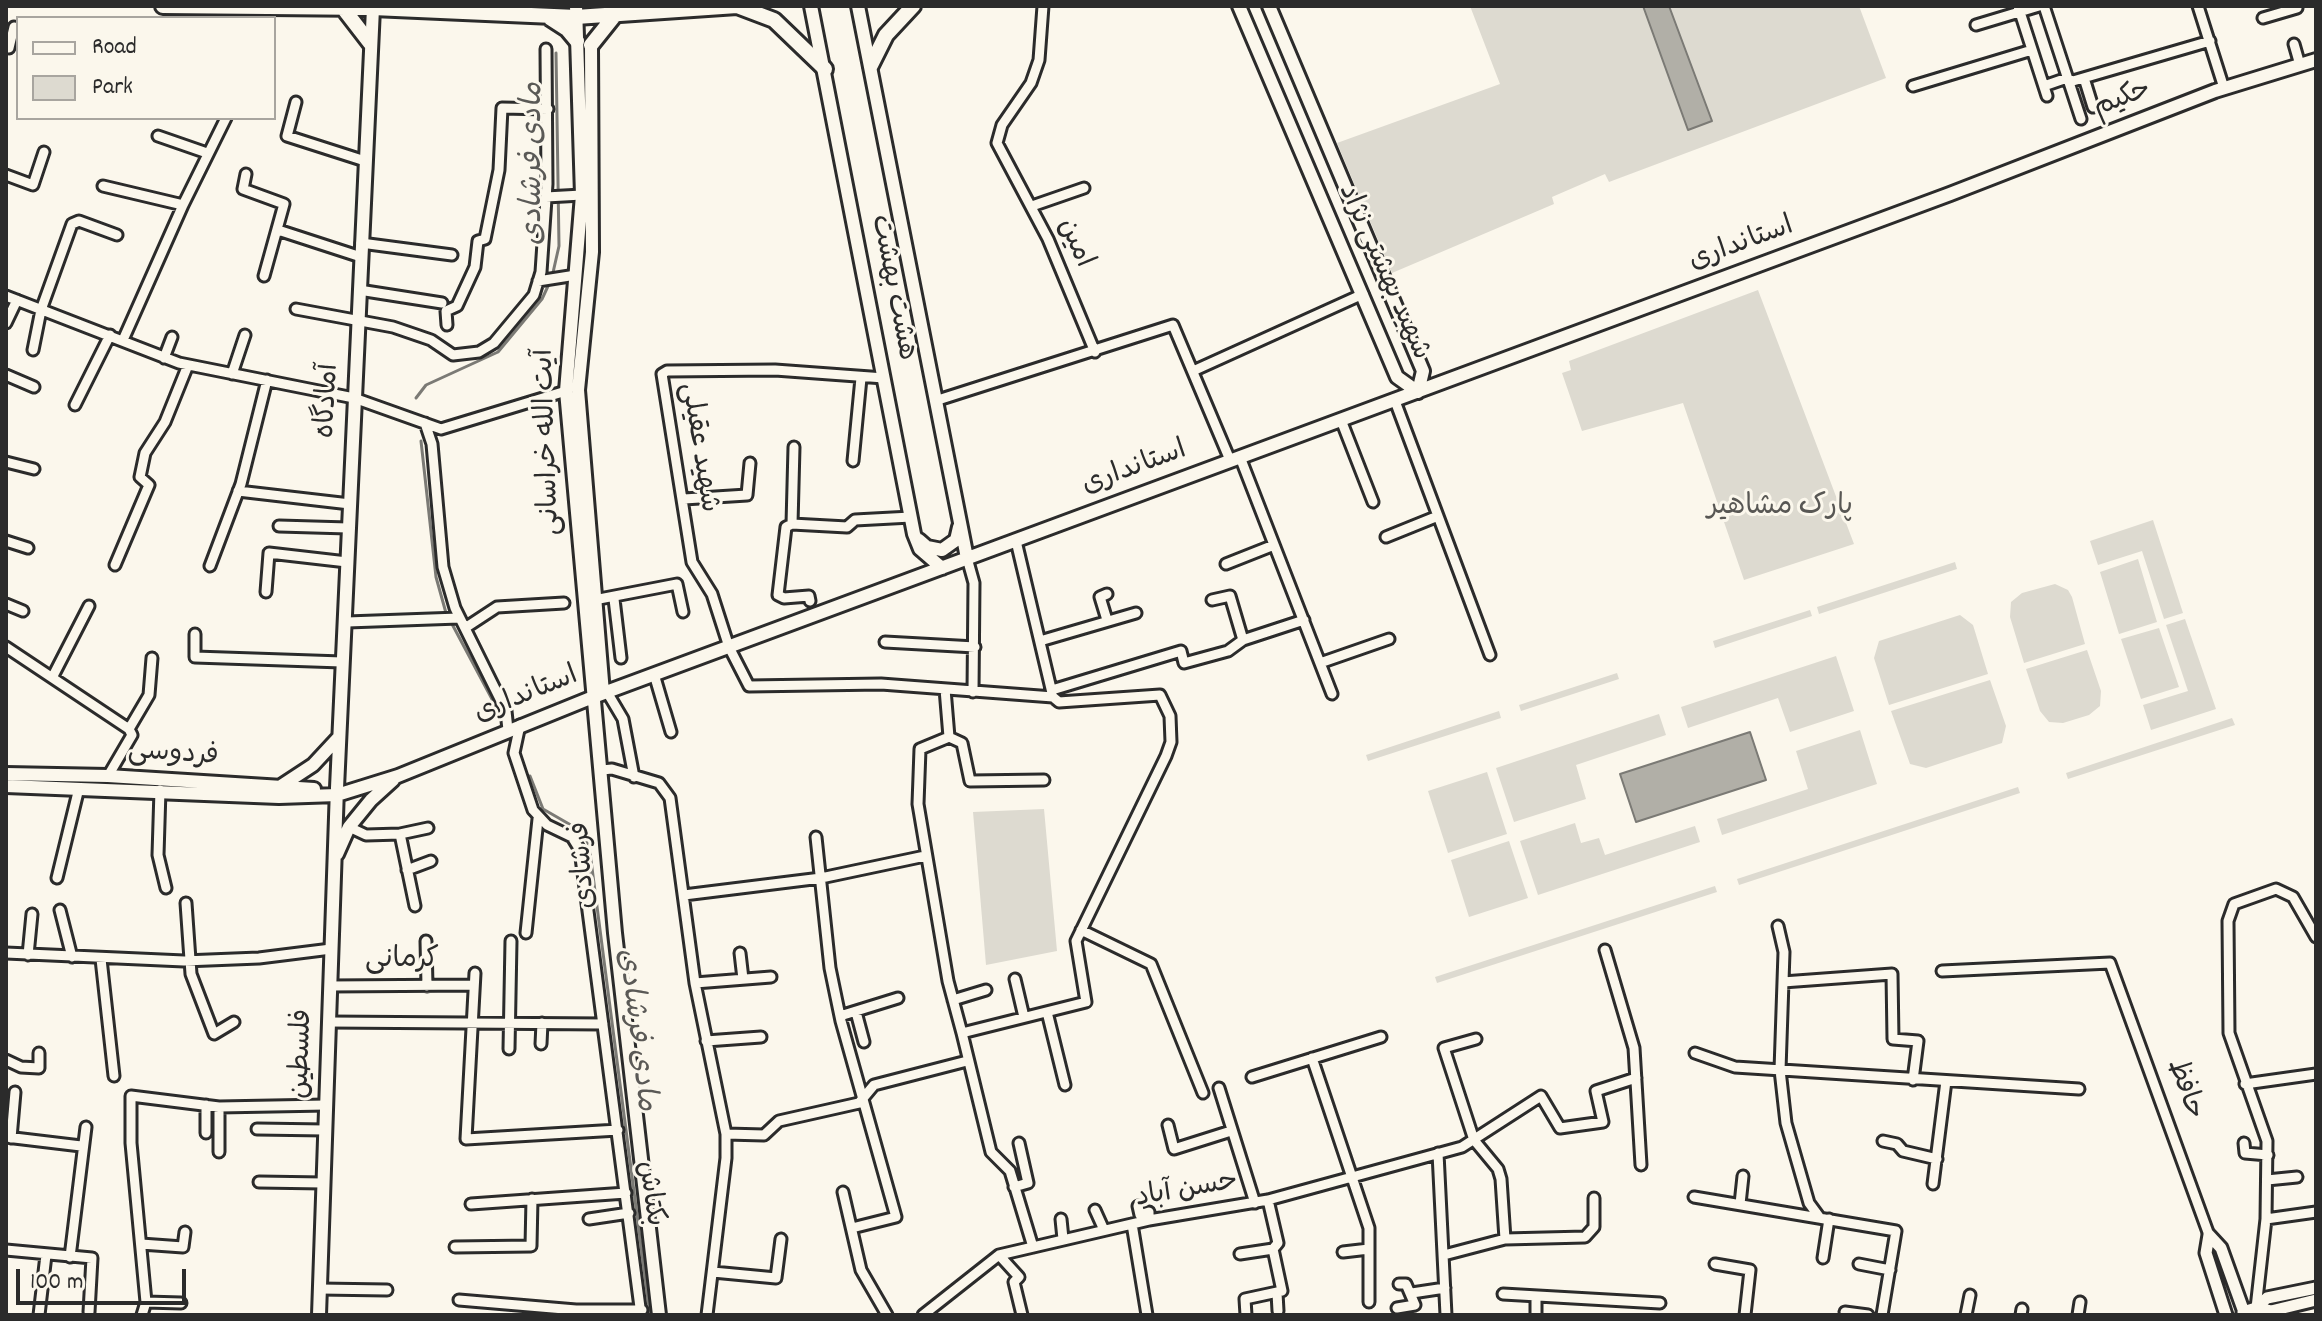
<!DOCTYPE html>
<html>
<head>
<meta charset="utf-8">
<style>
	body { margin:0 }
	#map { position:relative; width:2322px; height:1321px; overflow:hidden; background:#fbf7ec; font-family:Dekko,sans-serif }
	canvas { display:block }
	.frame { position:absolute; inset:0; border:8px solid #2b2b2b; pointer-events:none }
	.legend { position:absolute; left:16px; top:16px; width:260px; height:104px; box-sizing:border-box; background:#fbf7ec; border:2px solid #a8a59f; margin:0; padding:10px 14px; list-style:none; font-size:24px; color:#2b2b2b }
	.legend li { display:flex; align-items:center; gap:16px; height:40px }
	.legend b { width:40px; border:2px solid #a8a59f }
	.scale { position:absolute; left:16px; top:1269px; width:170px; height:36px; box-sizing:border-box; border:4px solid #2b2b2b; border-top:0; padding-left:10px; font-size:24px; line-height:28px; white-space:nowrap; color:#2b2b2b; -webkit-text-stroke:6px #fbf7ec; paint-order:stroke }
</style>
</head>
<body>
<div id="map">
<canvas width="2322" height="1321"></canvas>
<div class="frame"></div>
<ul class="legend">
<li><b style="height:10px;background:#fbf7ec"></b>Road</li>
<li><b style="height:22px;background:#dddad0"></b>Park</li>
</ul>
<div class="scale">100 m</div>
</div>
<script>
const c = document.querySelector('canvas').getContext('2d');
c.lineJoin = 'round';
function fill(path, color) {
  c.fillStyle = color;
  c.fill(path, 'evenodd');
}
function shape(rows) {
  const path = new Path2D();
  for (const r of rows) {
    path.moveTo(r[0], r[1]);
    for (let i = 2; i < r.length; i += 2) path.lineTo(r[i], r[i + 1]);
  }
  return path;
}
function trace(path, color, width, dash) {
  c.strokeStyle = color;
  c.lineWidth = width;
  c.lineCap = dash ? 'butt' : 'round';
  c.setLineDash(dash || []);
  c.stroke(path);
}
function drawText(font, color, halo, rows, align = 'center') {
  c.font = font + ' Dekko,"Playpen Sans Arabic",sans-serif';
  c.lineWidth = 6;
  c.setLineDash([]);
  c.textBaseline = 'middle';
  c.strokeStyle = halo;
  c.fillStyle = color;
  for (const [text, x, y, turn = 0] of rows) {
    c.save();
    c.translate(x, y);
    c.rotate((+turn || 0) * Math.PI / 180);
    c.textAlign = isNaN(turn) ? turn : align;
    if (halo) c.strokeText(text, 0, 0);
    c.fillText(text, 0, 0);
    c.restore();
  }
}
fill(shape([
	[1470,6,1859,6,1886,78,1609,182,1605,174,1552,197,1554,204,1392,273,1337,143,1500,84],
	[1758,290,1854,544,1744,580,1683,403,1582,431,1562,373,1571,370,1569,361],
	[2153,520,2183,613,2164,619,2142,551,2098,565,2090,541],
	[2138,559,2157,622,2119,634,2100,572],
	[1955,562,1957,569,1819,614,1817,607],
	[2055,584,2068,590,2072,597,2085,644,2024,663,2010,617,2011,602,2022,593],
	[1810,610,1812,616,1715,648,1713,641],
	[1960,615,1973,625,1988,674,1889,705,1874,658,1879,641],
	[2185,619,2216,709,2151,730,2143,705,2188,691,2166,625],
	[2159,628,2179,687,2141,699,2121,639],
	[2087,650,2101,691,2100,706,2089,715,2063,723,2049,722,2040,711,2026,669],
	[1836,656,1854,711,1790,732,1778,698,1688,728,1681,707],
	[1617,673,1619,679,1521,711,1519,705],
	[1990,680,2006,726,2002,743,1926,768,1910,764,1891,711],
	[1499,711,1501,718,1368,761,1366,755],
	[1659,714,1666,735,1576,765,1586,799,1514,822,1496,768],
	[2232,718,2235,725,2068,779,2066,773],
	[1860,730,1877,784,1722,835,1717,819,1808,789,1796,751],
	[1487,772,1507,834,1448,853,1428,791],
	[2018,787,2020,793,1739,885,1737,879],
	[1044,809,1057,951,986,965,973,812],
	[1575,823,1581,843,1599,838,1605,855,1695,826,1700,842,1538,895,1520,841],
	[1509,841,1528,898,1469,917,1451,860],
	[1715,886,1717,892,1437,983,1435,977]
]), '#dddad0');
const water = shape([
	[1643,6,1669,6,1712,121,1688,130,1643,6],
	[1750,732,1766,780,1636,822,1620,774,1750,732]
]);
fill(water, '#b1afa7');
trace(water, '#7b7a75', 2);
trace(shape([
	[552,277,559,246,556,53],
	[416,398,426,385,498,352,542,299,549,284],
	[421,441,436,577,446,613],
	[452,624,501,716],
	[530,776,543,809,583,832,589,845,650,1315]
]), '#7b7a75', 3);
const minor = shape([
	[1043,6,1039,60,1031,83,1002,125,997,143,1048,239,1095,352],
	[2018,6,2047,96],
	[2044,6,2081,119],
	[2198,6,2224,88],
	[2263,18,2297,8],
	[1976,25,2039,6],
	[2294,44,2300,65],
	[6,47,9,48,14,27],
	[2084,78,2093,107],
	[1913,86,2032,50],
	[2044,86,2067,78,2073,81,2210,41],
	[296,102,287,136,365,161],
	[158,136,207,153],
	[246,174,243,189,284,204,264,276],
	[6,175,33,185,44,152],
	[103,186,183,205],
	[546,197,582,195],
	[1032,206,1084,188],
	[278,230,361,257],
	[361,243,452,255],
	[538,281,576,275],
	[359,290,442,303],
	[6,296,179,363,354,398,441,429,566,391],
	[296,309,393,327,431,340,453,355,479,352,494,343,534,295,541,272,547,184,546,49],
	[6,323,17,300],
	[447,325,446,311,457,306,475,267,478,241,485,239,499,170,502,108,548,109],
	[123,340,183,205,226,118],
	[33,350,41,310,72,224,79,221,117,235],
	[164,358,172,337],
	[1193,371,1363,294],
	[232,374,245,335],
	[6,375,34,387],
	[884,378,775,370,667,371,662,374,692,562,712,594,729,647,749,686,881,684,1053,697,1059,702,1160,695,1170,716,1171,742,1166,756,1076,941,1086,1002,962,1033,991,1152,1010,1171,1033,1247],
	[938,400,1173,325,1230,460],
	[1395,401,1490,655],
	[75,405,110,335],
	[1341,420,1373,502],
	[425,423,432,444,443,567,455,608,506,711,508,730],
	[1240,457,1332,694],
	[853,461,861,378],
	[6,462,34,469],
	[238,491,350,504],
	[684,499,747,495,750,463],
	[792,524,794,447],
	[279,526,348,528],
	[1386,537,1438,516],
	[6,541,28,548],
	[1016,541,1052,693],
	[967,558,974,583,973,692],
	[1226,564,1274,545],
	[115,565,149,485,140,477,145,453,165,422,188,365],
	[210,566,241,484,267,380],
	[266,592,269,553,347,562],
	[1107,594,1100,597,1107,620],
	[614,599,621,658],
	[594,600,677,584,683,612],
	[1212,600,1230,596,1243,640],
	[810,601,809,596,784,598,778,595,786,527,792,524,847,527,855,520,911,517],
	[6,604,23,611],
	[347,622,459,618],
	[465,628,497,607,564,603],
	[195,634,195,657,342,662],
	[1040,641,1136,613],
	[885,642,975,647],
	[6,647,129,729,132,735,108,776],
	[1320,663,1389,639],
	[654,674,671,732],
	[53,676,89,606],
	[945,689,949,737,920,749,918,804,948,981,962,1033],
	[1052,690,1181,651,1184,663,1228,651,1243,640,1304,620],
	[607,692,623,719,634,777],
	[520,725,514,753,533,810,547,825,572,837,580,850,641,1315],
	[129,729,149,695,152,658],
	[949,737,962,743,970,781,1044,780],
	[602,770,612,769,659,783,670,798,695,983,726,1134,726,1158,707,1315],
	[160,790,158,855,166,888],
	[349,827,366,835,400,834,415,906],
	[400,834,428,828],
	[816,837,830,968,841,1021,896,1217,852,1228],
	[407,870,431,861],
	[57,878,79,788],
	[684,895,821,878,925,856],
	[186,903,191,974,214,1034,234,1022],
	[60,910,72,957],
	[1778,926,1784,952,1780,1070,1786,1123,1809,1203,1820,1218],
	[1081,930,1151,964,1203,1093],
	[526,933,538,819],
	[426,941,427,986],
	[1605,950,1634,1048,1641,1165],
	[6,953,184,961,259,958,331,949],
	[740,953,743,979],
	[28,955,32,914],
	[101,959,114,1076],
	[1942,971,2110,963,2209,1235],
	[475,973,466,1139,618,1130],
	[1015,979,1024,1017],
	[1783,982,1892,974,1893,1039,1918,1041,1913,1080],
	[695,983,771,977],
	[330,986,474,985],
	[953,1000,986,990],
	[856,1012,864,1042],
	[1047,1012,1065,1085],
	[840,1016,898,998],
	[329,1022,603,1024],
	[1476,1039,1444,1048,1474,1140,1498,1169,1501,1179,1505,1239],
	[706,1041,761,1037],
	[541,1044,542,1023],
	[509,1049,511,941],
	[1695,1053,1735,1067,2079,1089],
	[1312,1058,1369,1228,1369,1302],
	[6,1060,21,1067,39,1068,39,1053],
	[1252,1077,1381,1037],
	[2245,1084,2316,1074],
	[1219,1088,1255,1203],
	[219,1107,219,1152],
	[1168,1125,1174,1149,1231,1131],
	[257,1129,325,1130],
	[206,1133,206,1105],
	[726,1134,764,1135,779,1121,859,1103,874,1085,967,1061],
	[6,1137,81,1146],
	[11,1138,15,1092],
	[1883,1141,1897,1144,1903,1151,1937,1159],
	[2244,1143,2245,1153,2268,1155],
	[1438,1153,1446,1315],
	[2267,1180,2297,1177],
	[259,1182,323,1183],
	[1933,1184,1946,1081],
	[1014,1187,1028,1183,1019,1143],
	[843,1192,861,1270,887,1315],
	[1694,1197,1896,1231,1882,1315],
	[471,1204,626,1193],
	[1740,1204,1743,1176],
	[1138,1206,1140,1215,1149,1212,1149,1220],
	[1095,1210,1104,1230],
	[589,1219,629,1213],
	[1061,1219,1063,1239],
	[2266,1219,2316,1212],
	[1132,1224,1147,1315],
	[141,1244,183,1247,185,1232],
	[455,1247,531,1246,532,1199],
	[6,1250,92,1258,89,1312],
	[1343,1252,1369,1249],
	[1240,1254,1273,1249],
	[999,1255,1019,1277,1014,1282,1022,1315],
	[1444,1255,1505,1239,1585,1237,1594,1227,1594,1198],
	[70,1257,86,1127],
	[1823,1258,1829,1219],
	[1715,1264,1750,1270,1745,1315],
	[1859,1264,1890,1270],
	[713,1272,776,1278,781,1239],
	[320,1289,387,1290],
	[1277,1293,1278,1311],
	[1412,1293,1445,1288],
	[1503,1294,1660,1303],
	[459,1300,576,1310,642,1310],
	[146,1302,181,1303],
	[1397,1308,1415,1305,1406,1284,1399,1284],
	[2256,1308,2266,1219,2267,1141,2229,1033,2228,921,2234,904,2276,889,2293,897,2316,937],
	[1845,1312,1868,1315],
	[39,1315,46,1255],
	[142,1315,146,1302,131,1143,131,1096,219,1107,326,1105],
	[923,1315,999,1255,1149,1220,1268,1200,1462,1147,1541,1096,1560,1128,1603,1122,1596,1091,1636,1078],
	[1246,1315,1245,1299,1282,1291,1273,1249,1278,1243,1268,1200],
	[1536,1315,1536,1298],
	[1966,1315,1970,1295],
	[2021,1315,2022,1309],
	[2078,1315,2080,1302]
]);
const tertiary = shape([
	[2209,1235,2221,1248,2245,1315],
	[2209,1235,2206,1253,2226,1315],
	[2256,1308,2267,1298,2316,1288],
	[2243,1312,2256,1308,2271,1311,2316,1300]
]);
const secondary = shape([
	[576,6,582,195,566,391,615,933,659,1315],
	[811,6,914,534,920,549,942,568],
	[858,6,967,558],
	[1239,6,1397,377,1418,392,1423,371,1269,6],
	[591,45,592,252,578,390,603,693],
	[919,540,927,547,942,550,956,540,959,527],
	[6,774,108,776,314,789],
	[6,786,279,797,337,795,398,776,593,697,1950,194,2215,91,2316,60],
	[281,786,313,765,339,737],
	[337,854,349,827,371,800,393,780],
	[319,1315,337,788,373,8]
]);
const primary = shape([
	[163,6,373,8,576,17,737,6],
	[737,6,774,20,825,69],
	[343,8,370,43],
	[550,18,567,29,577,41],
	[591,45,615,15],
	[871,65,886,35,913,6]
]);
trace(minor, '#2b2b2b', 15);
trace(tertiary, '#2b2b2b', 17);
trace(secondary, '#2b2b2b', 18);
trace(primary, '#2b2b2b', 20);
trace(minor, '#fbf7ec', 9);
trace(tertiary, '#fbf7ec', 11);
trace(secondary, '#fbf7ec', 12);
trace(primary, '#fbf7ec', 14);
drawText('28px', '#2b2b2b', '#fbf7ec', [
	["حکیم",2123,101,-21],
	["امین",1073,244,66],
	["استانداری",1742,246,-20],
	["شهید بهشتی نژاد",1382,273,66],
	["هشت بهشت",891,288,79],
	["آمادگاه",330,401,-87],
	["آیت الله خراسانی",550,442,-92],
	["شهید عقیلی",697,448,81],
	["استانداری",1135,470,-20],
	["استانداری",527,697,-22],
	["فردوسی",173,756,4],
	["فرشادی",586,865,-94],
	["کرمانی",402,962],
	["فلسطین",304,1054,-88],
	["حافظ",2183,1090,70],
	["حسن آباد",1187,1192,-10],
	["بکتاش",648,1194,82]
]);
drawText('28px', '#585754', '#fbf7ec', [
	["پارک مشاهیر",1780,509]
]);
drawText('italic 30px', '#5a5956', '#fbf7ec', [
	["مادی فرشادی",536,164,-90],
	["مادی فرشادی",634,1030,83]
]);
</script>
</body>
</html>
